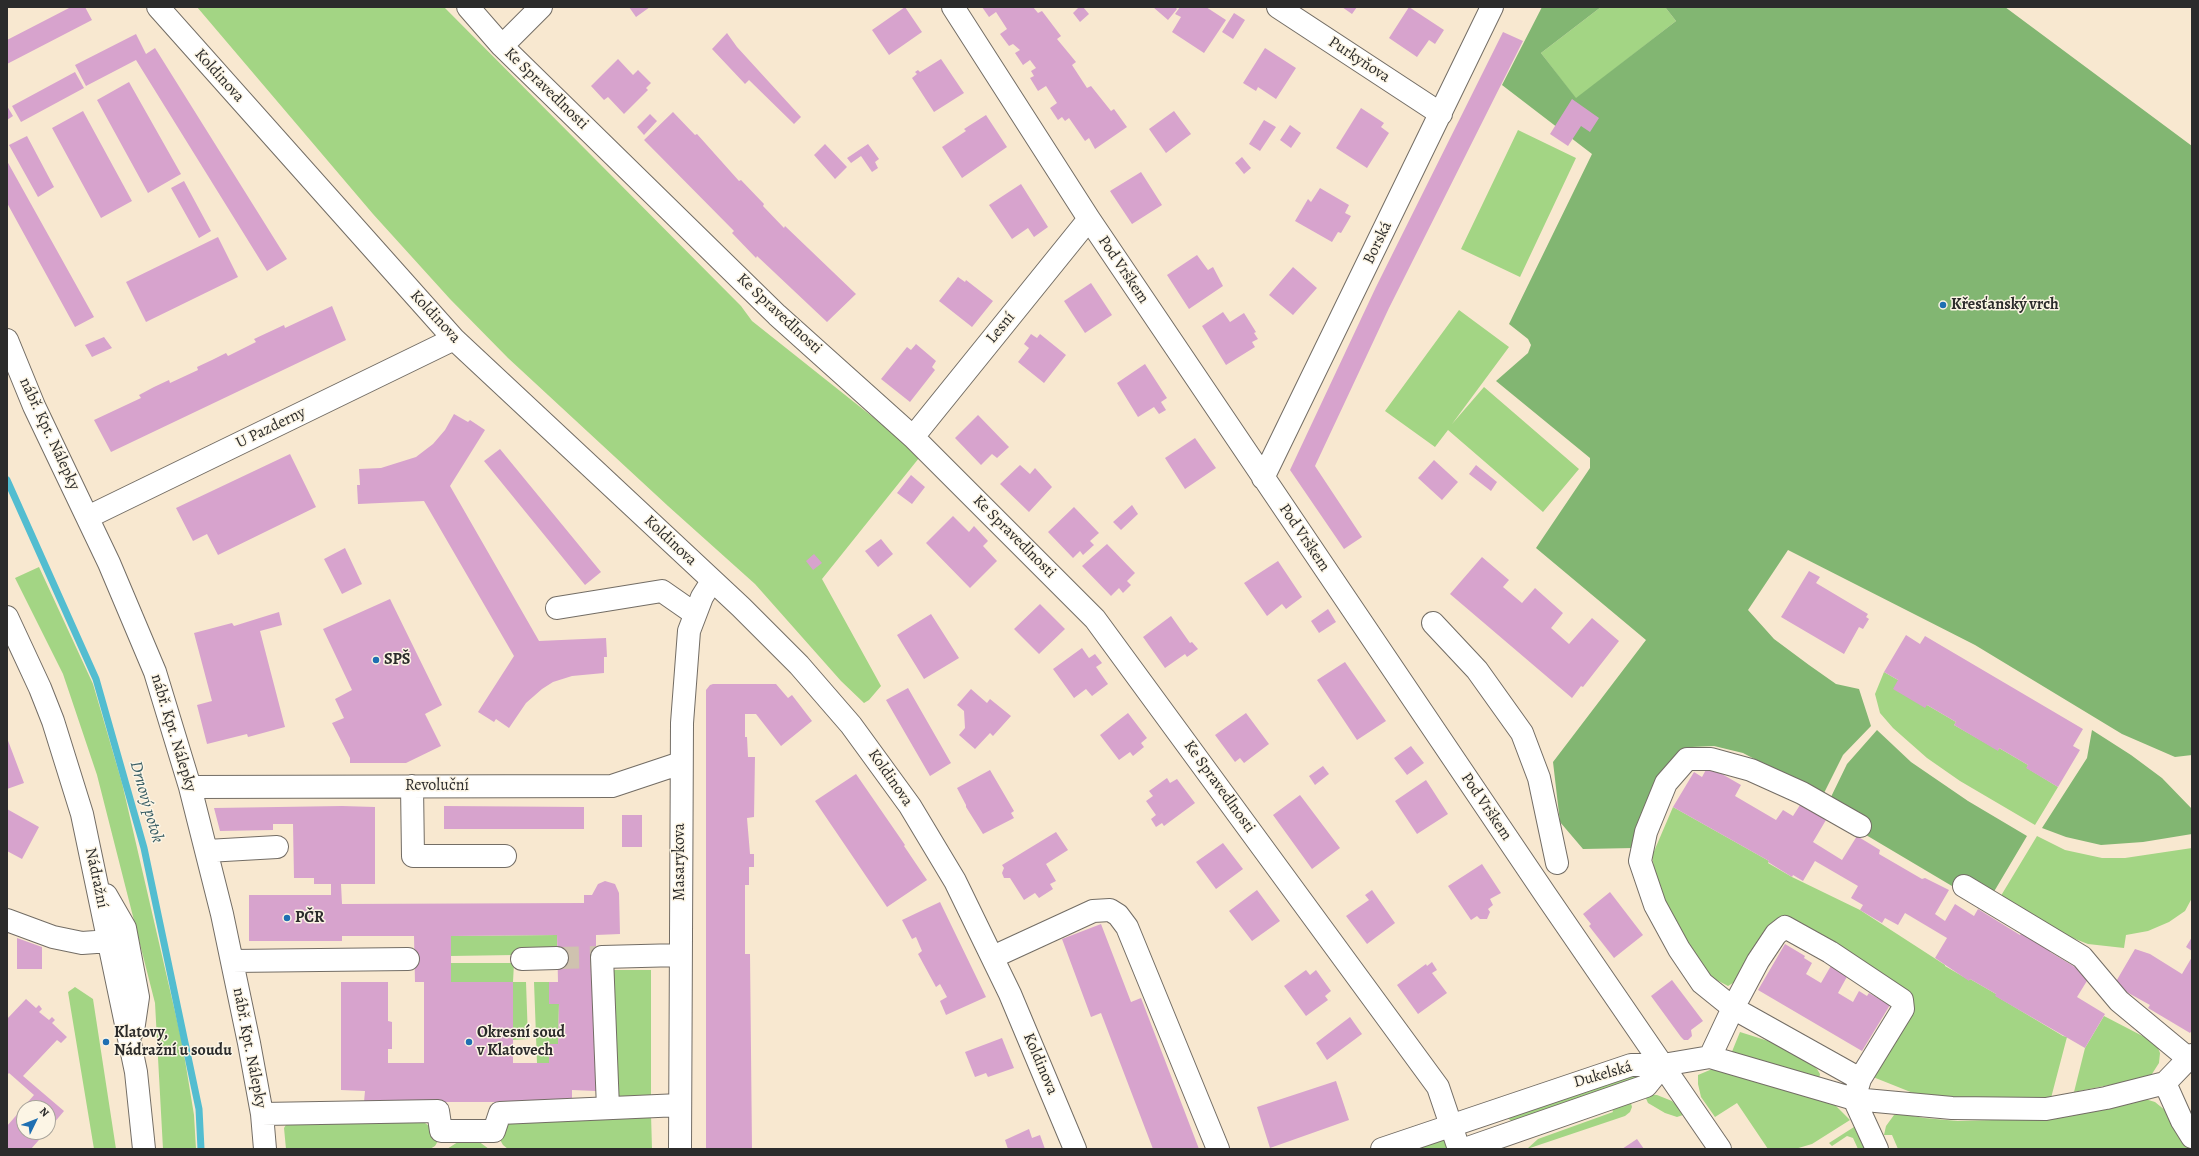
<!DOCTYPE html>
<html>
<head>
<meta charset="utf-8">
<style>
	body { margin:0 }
	#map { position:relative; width:2199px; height:1156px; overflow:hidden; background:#f8e8d0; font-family:Alegreya,serif }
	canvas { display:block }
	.frame { position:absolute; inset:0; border:8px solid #2b2b2b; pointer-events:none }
	.north { position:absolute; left:16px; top:1100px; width:40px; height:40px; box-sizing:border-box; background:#fcf5e5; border:1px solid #a8a49b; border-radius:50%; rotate:47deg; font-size:11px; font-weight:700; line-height:16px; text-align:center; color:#2b2b2b }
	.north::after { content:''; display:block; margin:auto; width:14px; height:18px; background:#1f6fb2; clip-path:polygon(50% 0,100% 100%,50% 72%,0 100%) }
</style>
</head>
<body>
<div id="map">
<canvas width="2199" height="1156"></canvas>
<div class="frame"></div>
<div class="north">N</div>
</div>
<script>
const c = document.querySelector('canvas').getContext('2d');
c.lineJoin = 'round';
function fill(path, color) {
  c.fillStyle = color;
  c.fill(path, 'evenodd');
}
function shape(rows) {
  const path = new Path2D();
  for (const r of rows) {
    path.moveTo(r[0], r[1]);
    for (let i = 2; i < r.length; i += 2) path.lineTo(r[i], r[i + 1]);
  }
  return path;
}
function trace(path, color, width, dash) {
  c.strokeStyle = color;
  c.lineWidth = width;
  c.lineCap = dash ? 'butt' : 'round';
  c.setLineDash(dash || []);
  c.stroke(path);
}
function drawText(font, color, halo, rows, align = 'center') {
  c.font = font + ' Alegreya,serif';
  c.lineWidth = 3;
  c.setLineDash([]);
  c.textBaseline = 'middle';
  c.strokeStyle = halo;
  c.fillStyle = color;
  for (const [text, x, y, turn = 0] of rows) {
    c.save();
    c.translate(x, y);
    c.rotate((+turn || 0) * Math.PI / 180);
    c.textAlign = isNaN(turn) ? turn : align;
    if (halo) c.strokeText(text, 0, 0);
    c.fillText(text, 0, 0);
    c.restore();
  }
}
fill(shape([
	[197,7,444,7,741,306,752,321,903,441,919,458,822,579,881,686,869,700,864,703,841,681,755,584,668,506,508,358,450,299,373,214],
	[1601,7,1665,7,1676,21,1576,99,1541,53],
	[1518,130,1576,158,1520,277,1461,249],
	[1459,310,1509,347,1452,424,1484,387,1579,469,1543,512,1448,430,1435,447,1385,411],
	[39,567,93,684,122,783,182,1042,194,1115,196,1149,163,1149,155,1003,97,775,63,674,15,578],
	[1884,672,1898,680,1927,705,1956,722,1954,725,1998,750,1999,748,2028,765,2027,768,2058,787,2035,825,1960,781,1927,758,1893,728,1880,713,1875,694],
	[1673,807,1769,861,1768,863,1792,877,1860,910,1945,965,1945,966,1969,980,1970,979,1996,994,1996,996,2063,1036,2067,1037,2051,1098,2030,1104,1918,1095,1873,1077,1910,1013,1791,923,1741,978,1728,986,1707,975,1685,942,1658,890,1652,856],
	[2037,836,2065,850,2102,858,2125,858,2192,848,2192,898,2185,911,2169,922,2148,931,2126,935,2124,948,2088,944,2062,934,1999,899],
	[557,935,557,952,514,955,451,956,451,936],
	[451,963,514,963,513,982,526,982,528,1039,513,1040,513,982,451,982],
	[614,970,651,970,651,1100,614,1099],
	[534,982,549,982,549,1004,559,1004,558,1044,549,1044,549,1063,537,1063],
	[75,987,93,999,116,1149,94,1149,68,992],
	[2104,1016,2156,1043,2160,1053,2159,1063,2150,1077,2074,1092,2085,1048],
	[1740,1032,1781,1045,1802,1056,1817,1069,1820,1074,1819,1079,1731,1054],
	[1717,1067,1830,1100,1850,1120,1812,1144,1795,1149,1768,1149,1737,1103,1715,1117,1701,1097,1698,1084,1698,1075],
	[1621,1076,1641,1076,1639,1081,1513,1123,1508,1118,1509,1116],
	[1644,1094,1657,1095,1672,1101,1686,1114,1677,1117,1665,1113,1648,1103],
	[1629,1096,1632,1107,1630,1112,1625,1116,1527,1149,1538,1139,1613,1112,1611,1106],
	[2145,1099,2155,1102,2166,1111,2188,1149,1898,1149,1892,1135,1884,1135,1886,1126,1894,1115,1902,1114,1924,1118,1958,1121,2028,1119],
	[651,1114,652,1149,508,1149,503,1145,499,1138,509,1122],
	[289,1120,414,1121,425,1123,433,1129,438,1141,435,1146,430,1149,286,1149,284,1128],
	[1854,1127,1865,1149,1858,1149,1853,1138,1847,1136,1832,1146,1829,1143],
	[1444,1137,1447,1148,1410,1149],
	[461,1140,478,1141,489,1149,447,1149]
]), '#a3d584');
fill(shape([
	[1542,7,1601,7,1541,53,1576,98,1676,21,1665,7,2005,7,2192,146,2192,755,2175,757,2122,734,1975,645,1788,550,1748,610,1774,639,1809,665,1836,684,1859,689,1871,726,1843,755,1823,795,1743,753,1714,746,1692,747,1677,756,1634,848,1583,849,1560,822,1553,762,1646,640,1536,548,1590,468,1590,458,1496,381,1528,353,1531,345,1528,339,1509,324,1592,154,1502,85],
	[1877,730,1911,762,1968,801,2027,836,1992,895,1957,889,1861,832,1830,799,1847,764],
	[2092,730,2131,755,2162,778,2192,809,2192,834,2143,842,2101,845,2066,837,2042,828,2087,758]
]), '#82b672');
trace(shape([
	[7,480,96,679,144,848,199,1109,201,1149]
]), '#53bdd0', 7);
fill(shape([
	[71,7,85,7,92,20,7,64,7,40],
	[629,7,650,7,636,17],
	[905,7,922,32,889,55,872,30],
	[982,7,1033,7,1038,13,1042,11,1061,36,1057,39,1076,62,1072,65,1087,88,1091,86,1111,111,1114,109,1127,127,1095,149,1089,138,1085,141,1069,118,1065,121,1062,117,1058,120,1050,108,1057,103,1046,86,1038,91,1030,78,1034,76,1031,71,1036,68,1030,60,1023,65,1015,53,1020,50,1013,44,1009,46,1000,34,1007,29,996,12,989,17],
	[1079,7,1083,7,1089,14,1080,22,1073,13],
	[1153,7,1175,7,1177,9,1168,20],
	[1180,7,1206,7,1226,20,1204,53,1172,32,1181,17,1175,14],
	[1342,7,1357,7,1352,14],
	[1409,7,1444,30,1435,44,1429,40,1417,57,1389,38],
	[1234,13,1245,20,1233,39,1222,32],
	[1503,32,1523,41,1389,308,1315,466,1362,537,1344,549,1290,470,1376,287],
	[727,33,737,47,801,117,794,124,749,80,745,84,712,49],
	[136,34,146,54,155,48,287,259,267,271,136,60,86,86,75,65],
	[1265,48,1296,68,1276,99,1258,87,1256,91,1243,83],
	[618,59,633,75,638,70,651,83,646,88,648,90,624,114,608,97,604,100,591,86],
	[941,59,964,93,934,112,912,78,917,74,915,72,918,70,920,72],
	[75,72,84,88,21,122,12,106],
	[129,82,181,174,148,193,97,100],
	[1572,99,1599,118,1590,132,1581,126,1568,146,1550,134],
	[7,106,13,116,7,120],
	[1361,108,1384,123,1381,127,1389,133,1367,168,1336,148],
	[83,111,132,201,101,218,52,128],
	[1174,111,1191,134,1166,153,1149,129],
	[673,112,695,135,697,134,739,181,741,180,764,204,763,206,784,228,785,226,856,294,827,322,757,256,756,258,732,233,734,231,644,140],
	[650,114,657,121,644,135,637,127],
	[986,115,1007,147,962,178,942,147,966,131,964,129],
	[1264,120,1276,127,1260,151,1249,144],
	[1290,125,1301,133,1291,148,1280,140],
	[27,136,54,187,38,197,9,145],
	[825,144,847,167,835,179,814,155],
	[868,144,879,159,875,162,878,168,872,172,861,156,851,163,847,158],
	[1242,157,1251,168,1244,174,1235,163],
	[7,161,94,317,75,327,7,203],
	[1141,172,1162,205,1132,224,1110,191],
	[184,181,211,231,199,238,171,188],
	[1021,184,1048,227,1034,237,1028,228,1012,239,989,205],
	[1320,188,1349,205,1345,213,1351,216,1341,233,1338,232,1332,242,1295,221,1308,199,1311,202],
	[218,237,238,277,146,322,126,282],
	[1197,255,1208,270,1213,267,1223,286,1189,309,1167,275],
	[1293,267,1317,288,1293,315,1269,295],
	[958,277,965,282,966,280,993,301,972,327,939,301],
	[1091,283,1112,315,1085,333,1064,301],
	[332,306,346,340,111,452,94,420,141,398,139,395,154,387,169,380,170,383,198,370,197,367,212,360,226,353,228,356,256,342,254,339,284,325,285,328],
	[1223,312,1230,322,1244,313,1256,332,1254,333,1258,339,1252,342,1255,347,1226,365,1202,326],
	[1031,334,1037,338,1040,334,1066,355,1044,383,1018,362,1029,348,1024,344],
	[104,337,112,348,92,357,85,345],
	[916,344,936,361,932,367,935,370,910,402,881,379,907,347,911,350],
	[1145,364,1167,398,1161,402,1166,410,1159,414,1154,407,1138,417,1117,383],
	[454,414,468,422,470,420,485,430,450,486,539,641,606,638,607,657,604,657,604,673,572,676,553,682,542,689,526,703,509,728,496,719,494,722,478,712,514,656,424,501,358,504,357,485,360,485,359,469,381,468,416,457,433,444,445,430],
	[978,415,1009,447,997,458,992,454,981,465,955,438],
	[1195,438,1216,468,1185,489,1165,458],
	[500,449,601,572,585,585,484,461],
	[290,454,316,507,218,555,207,534,193,541,176,508],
	[1434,460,1458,482,1442,500,1418,478],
	[1020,465,1030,474,1035,468,1052,487,1029,512,1000,484],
	[1476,465,1497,482,1491,491,1469,474],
	[911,475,925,487,912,504,897,493],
	[1132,505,1138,514,1121,530,1113,522],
	[1074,507,1099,533,1090,541,1094,545,1083,555,1080,551,1073,558,1048,532],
	[953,516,969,532,974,526,988,541,983,546,997,561,970,588,926,543],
	[881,539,893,554,878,567,865,551],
	[1107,544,1135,573,1127,581,1131,585,1123,593,1119,588,1111,596,1082,566],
	[345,548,362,584,342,594,324,559],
	[814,554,822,563,813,570,806,561],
	[1482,557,1509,580,1503,587,1522,603,1535,588,1563,613,1551,628,1569,644,1592,618,1619,641,1583,687,1581,686,1572,698,1450,594],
	[1278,561,1302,597,1286,609,1282,604,1267,616,1244,583],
	[1809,571,1820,577,1816,583,1868,614,1866,617,1869,619,1863,629,1859,627,1844,654,1781,617],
	[390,599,442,705,425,714,441,746,406,763,350,763,350,758,332,723,344,718,335,699,352,690,323,629],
	[1040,604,1065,629,1039,654,1014,629],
	[1328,609,1336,622,1319,633,1311,621],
	[279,612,282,625,260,631,285,727,248,737,247,734,207,744,197,705,212,701,194,633,232,623,234,626],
	[931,614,959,658,924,679,897,635],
	[1171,616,1190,643,1192,642,1198,649,1187,657,1185,654,1165,668,1143,637],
	[1906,635,1920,644,1925,636,2083,729,2073,746,2080,750,2058,787,2026,768,2028,765,1999,748,1998,751,1954,725,1956,722,1927,705,1925,708,1893,689,1898,680,1884,672],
	[1082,648,1089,658,1095,654,1102,663,1096,667,1108,684,1092,696,1086,689,1074,698,1053,669],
	[1345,662,1386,721,1357,740,1317,680],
	[713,684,776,684,788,698,792,695,812,721,781,746,756,714,745,714,745,737,747,737,748,757,755,757,754,817,747,818,750,854,754,854,754,867,749,867,749,885,745,885,745,954,750,954,752,1149,706,1149,706,690,710,685],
	[908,688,951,763,930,776,886,700],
	[971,689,987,703,990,699,1011,716,993,736,990,733,975,749,959,735,965,728,964,711,957,705],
	[1128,713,1147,738,1141,743,1144,747,1133,756,1130,752,1119,760,1100,735],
	[1246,713,1269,744,1244,763,1240,758,1235,762,1215,735],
	[7,738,24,783,7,789],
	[1411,746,1424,763,1407,775,1394,758],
	[1323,766,1329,774,1315,785,1309,776],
	[1708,766,1741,785,1735,796,1776,820,1783,810,1793,816,1800,805,1826,820,1813,842,1842,860,1857,836,1880,850,1879,854,1922,879,1925,878,1949,890,1935,914,1945,921,1955,904,1974,916,1978,909,2020,935,2022,932,2052,949,2050,952,2090,976,2077,997,2105,1014,2085,1048,1995,996,1996,994,1970,979,1969,981,1935,958,1947,938,1905,913,1898,925,1885,918,1882,923,1860,910,1863,905,1851,898,1858,886,1815,861,1803,881,1793,875,1792,877,1768,862,1769,861,1673,807,1694,772,1702,777],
	[990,770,1014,811,1011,813,1014,818,983,834,966,807,966,805,957,788],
	[856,774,905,845,904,846,927,880,887,907,815,801],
	[1167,778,1170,783,1177,779,1195,803,1164,826,1162,823,1156,827,1151,819,1156,815,1146,801,1153,796,1149,791],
	[1426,780,1448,814,1417,834,1395,801],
	[1300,795,1340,848,1312,869,1273,815],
	[342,806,375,807,375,884,341,884,342,904,584,903,584,895,592,895,598,884,605,881,615,884,619,893,620,934,596,935,596,1091,572,1090,572,1102,364,1102,365,1091,341,1090,341,982,388,982,388,1021,392,1022,392,1049,388,1049,388,1063,424,1063,424,982,415,982,414,936,342,936,342,941,249,941,249,895,331,895,331,884,314,884,314,878,294,878,293,824,273,824,273,830,220,831,214,808],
	[557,935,558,982,549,982,549,1004,559,1004,558,1044,549,1044,549,1063,513,1063,513,982,451,982,451,936],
	[444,806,584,807,584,829,444,829],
	[7,809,39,827,22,859,7,851],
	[622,815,642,815,642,847,622,847],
	[1056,832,1068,850,1046,864,1056,881,1050,884,1053,889,1039,898,1035,893,1024,900,1010,878,1004,878,1002,873,1004,868,1002,865],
	[1223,843,1243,869,1216,889,1196,862],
	[1482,864,1501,893,1490,899,1493,905,1488,909,1490,912,1487,919,1480,919,1477,916,1471,920,1448,886],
	[1257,890,1280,921,1252,941,1229,911],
	[1372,890,1395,923,1367,944,1346,916,1369,900,1365,895],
	[1610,892,1643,935,1614,958,1589,926,1591,924,1583,914],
	[940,902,986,997,946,1015,940,1001,947,997,940,984,936,987,918,954,922,951,916,937,912,939,902,920],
	[1101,924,1131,1002,1141,998,1199,1149,1153,1149,1101,1013,1091,1017,1062,939],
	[2192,937,2192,951,2186,947],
	[17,938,42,947,42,969,17,969],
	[1785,944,1805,956,1804,958,1812,963,1806,974,1821,983,1832,964,1849,973,1838,993,1853,1002,1859,991,1867,996,1869,993,1890,1005,1862,1051,1758,990],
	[2135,949,2150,954,2182,974,2192,957,2192,1030,2190,1033,2148,1008,2150,1005,2114,985],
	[1432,962,1437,970,1432,973,1447,993,1418,1014,1397,985,1426,964,1427,966],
	[1306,970,1310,975,1316,970,1331,991,1325,996,1328,1000,1306,1016,1284,986],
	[1672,980,1703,1021,1691,1030,1692,1036,1688,1040,1684,1040,1681,1037,1651,996],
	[26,999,36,1008,39,1005,42,1009,39,1012,49,1020,52,1017,55,1020,52,1023,67,1037,61,1043,57,1040,23,1076,64,1111,48,1130,48,1108,24,1108,24,1132,46,1132,31,1149,7,1149,7,1126,34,1095,9,1073,7,1075,7,1019],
	[1350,1017,1362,1034,1327,1060,1316,1043],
	[1002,1038,1014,1068,988,1077,986,1073,975,1077,965,1052],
	[1336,1081,1349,1120,1270,1148,1257,1107],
	[1029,1129,1032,1138,1040,1135,1045,1149,1008,1149,1005,1140],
	[1637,1139,1644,1149,1622,1149]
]), '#d7a3cd');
trace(shape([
	[557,958,596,957]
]), '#cfc2af', 22, [22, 11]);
const minor = shape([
	[158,7,454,339,741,607,799,665,851,725,910,806,955,881,1010,994,1075,1149],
	[468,7,502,46,777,315,913,437,1095,619,1438,1087,1459,1149],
	[953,7,1089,219,1545,894,1720,1149],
	[1278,7,1441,114],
	[502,46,541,7],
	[7,340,34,406,109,563,155,672,190,787,222,914,249,1043,262,1114,265,1149],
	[913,437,1089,219],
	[1263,478,1492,7],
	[88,517,454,339],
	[557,608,662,591,695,614],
	[7,617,40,688,53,721,82,814,136,1072,144,1149],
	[1433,623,1477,670,1522,733,1539,778,1557,863],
	[412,786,413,856,505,856],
	[190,787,612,786,681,763],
	[1860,826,1802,793,1751,770,1711,759,1687,759,1666,783,1646,832,1640,861,1655,905,1679,949,1702,983,1733,1008,1758,961,1776,934,1785,927,1830,952,1902,1000,1903,1009,1860,1079],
	[207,851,277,847],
	[1964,886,2082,957,2119,1001,2189,1059],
	[106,895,125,928,138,997,133,1031],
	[7,920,53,937,82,943,110,941],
	[993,957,1093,911,1110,910,1118,915,1127,927,1218,1149],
	[522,959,557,958],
	[232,961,408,959],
	[1710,1057,1854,1099,1877,1149],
	[2165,1083,2182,1121,2192,1137],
	[608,1108,602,957,680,955],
	[262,1114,438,1111,441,1131,494,1131,500,1113,680,1105],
	[680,1149,682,723,689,631,702,597,712,581],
	[1382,1149,1631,1065,1663,1065,1710,1057,1733,1008,1860,1079,1854,1099,1952,1108,2046,1109,2106,1098,2165,1083,2192,1055],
	[1465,1149,1646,1086,1663,1065]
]);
trace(minor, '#736d65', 24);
trace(minor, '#fff', 22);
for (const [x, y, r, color] of [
	[1943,305,4,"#1f6fb2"],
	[376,660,4,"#1f6fb2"],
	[287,918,4,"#1f6fb2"],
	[106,1042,4,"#1f6fb2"],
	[469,1042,4,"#1f6fb2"]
]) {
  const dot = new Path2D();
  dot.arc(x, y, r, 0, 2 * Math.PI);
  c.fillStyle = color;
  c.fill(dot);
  trace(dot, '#fcf5e5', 1.5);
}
drawText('16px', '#2b2b2b', '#fcf5e5', [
	["Purkyňova",1359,60,33],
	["Koldinova",219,76,48],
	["Ke Spravedlnosti",546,89,44],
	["Borská",1378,243,-64],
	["Pod Vrškem",1123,270,56],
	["Ke Spravedlnosti",779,314,43],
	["Koldinova",435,317,47],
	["Lesní",1001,328,-51],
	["U Pazderny",271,428,-26],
	["nábř. Kpt. Nálepky",49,434,65],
	["Ke Spravedlnosti",1014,537,45],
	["Pod Vrškem",1304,538,56],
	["Koldinova",670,541,43],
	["nábř. Kpt. Nálepky",173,733,73],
	["Koldinova",890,778,55],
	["Revoluční",437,786],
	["Ke Spravedlnosti",1219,787,54],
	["Pod Vrškem",1486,807,56],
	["Masarykova",680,862,-90],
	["Nádražní",96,878,78],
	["nábř. Kpt. Nálepky",249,1048,79],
	["Koldinova",1040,1064,67],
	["Dukelská",1603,1075,-16]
]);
drawText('bold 16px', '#2b2b2b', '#fcf5e5', [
	["Křesťanský vrch",1951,305],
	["SPŠ",384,660],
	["PČR",295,918],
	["Klatovy,",114,1033],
	["Nádražní u soudu",114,1051],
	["Okresní soud",477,1033],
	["v Klatovech",477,1051]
], 'left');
drawText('italic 17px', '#395e65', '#fcf5e5', [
	["Drnový potok",146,802,74]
]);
</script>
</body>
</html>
